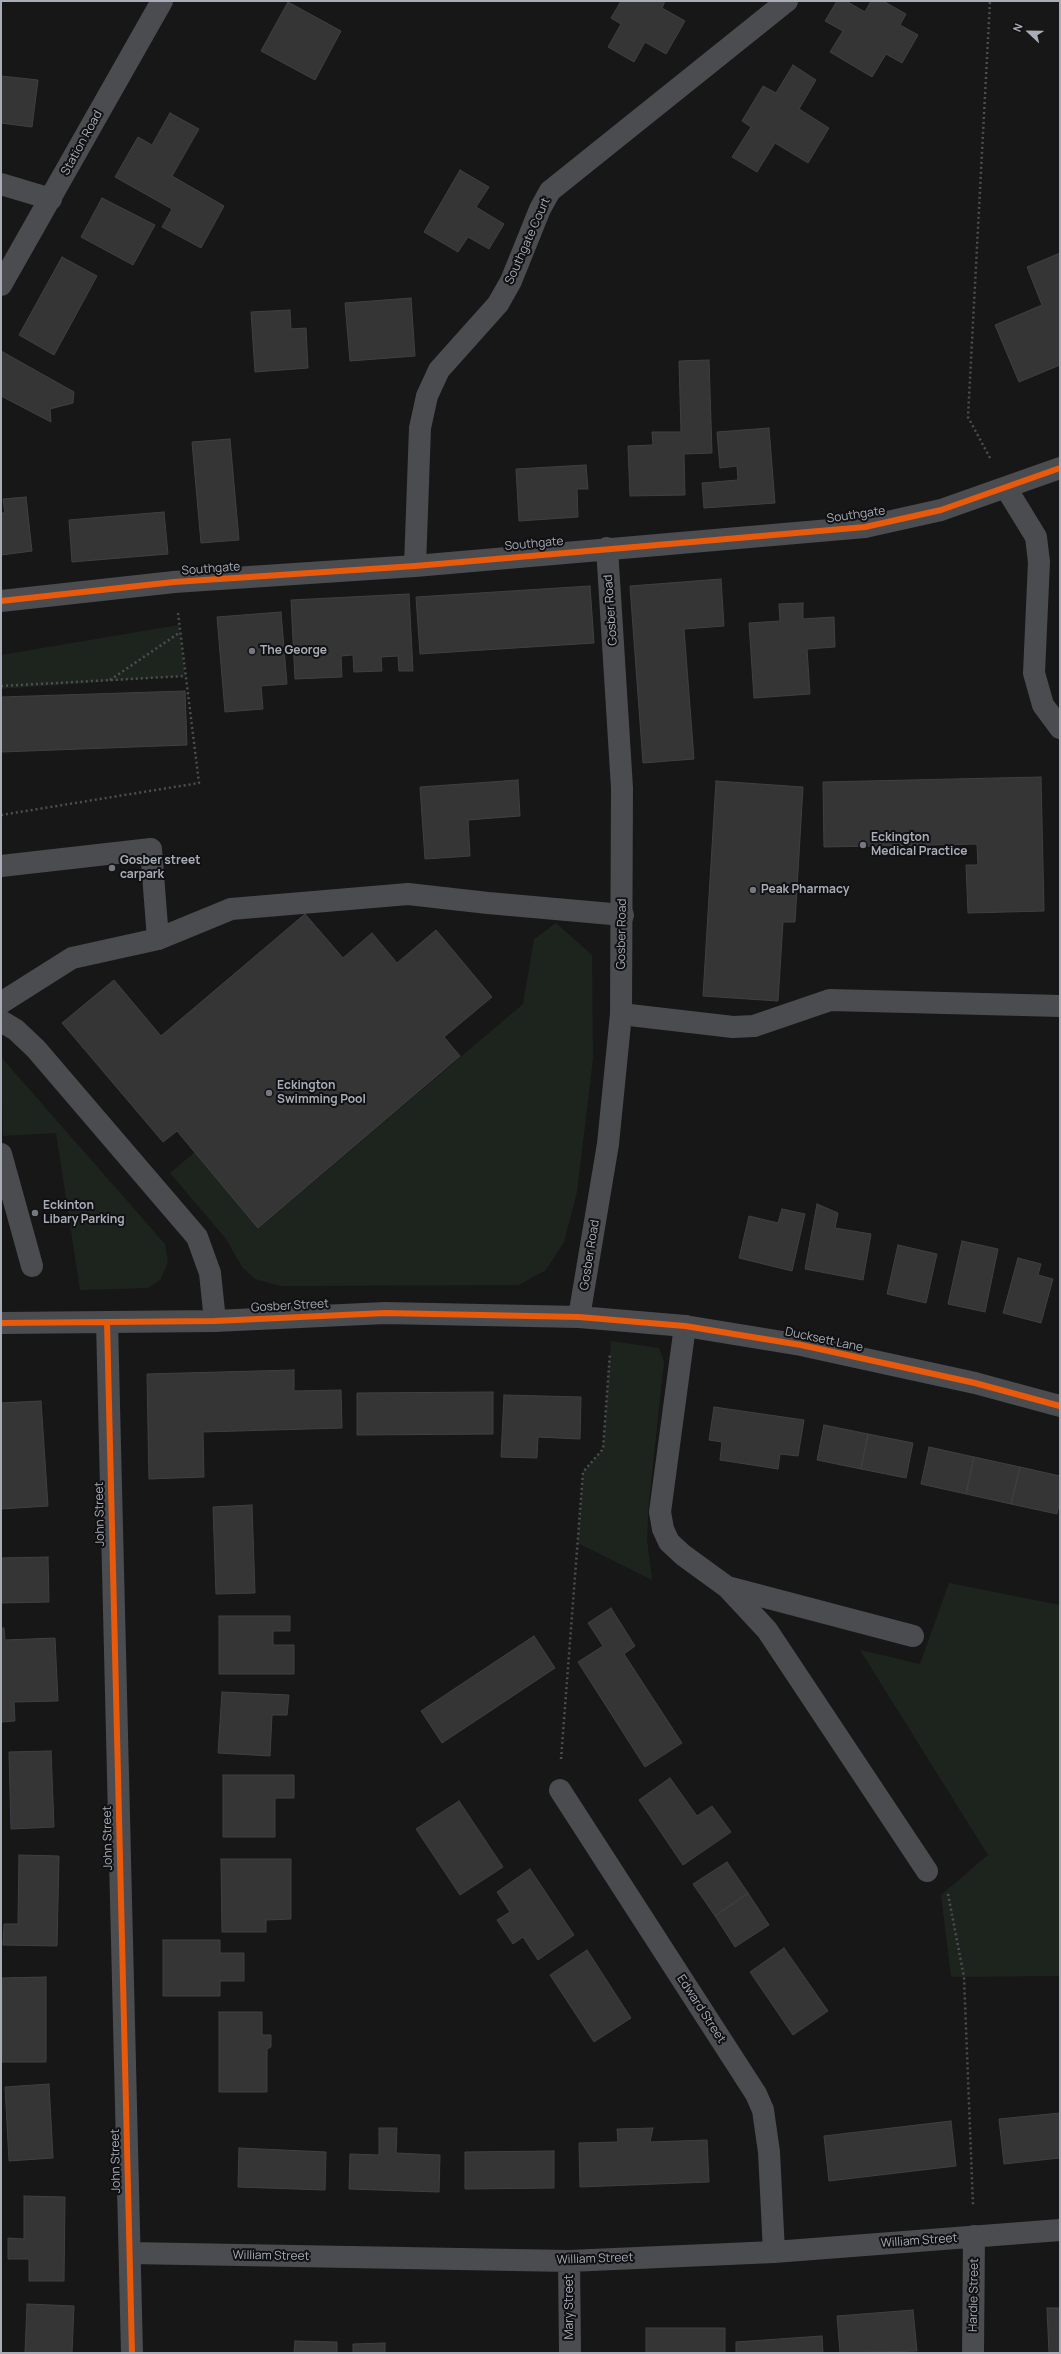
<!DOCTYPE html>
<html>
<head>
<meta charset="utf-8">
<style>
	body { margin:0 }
	#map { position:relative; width:1061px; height:2354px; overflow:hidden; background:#171717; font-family:Manrope,sans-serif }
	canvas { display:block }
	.frame { position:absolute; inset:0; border:2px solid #a8adb8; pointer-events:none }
	.north { position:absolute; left:1009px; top:12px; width:40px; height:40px; -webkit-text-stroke:3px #111113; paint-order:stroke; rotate:292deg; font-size:11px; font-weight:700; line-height:16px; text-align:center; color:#a8adb8 }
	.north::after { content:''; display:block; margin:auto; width:14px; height:18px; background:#a8adb8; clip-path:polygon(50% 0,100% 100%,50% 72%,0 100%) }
</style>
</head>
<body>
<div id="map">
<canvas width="1061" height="2354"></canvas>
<div class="frame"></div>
<div class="north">N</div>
</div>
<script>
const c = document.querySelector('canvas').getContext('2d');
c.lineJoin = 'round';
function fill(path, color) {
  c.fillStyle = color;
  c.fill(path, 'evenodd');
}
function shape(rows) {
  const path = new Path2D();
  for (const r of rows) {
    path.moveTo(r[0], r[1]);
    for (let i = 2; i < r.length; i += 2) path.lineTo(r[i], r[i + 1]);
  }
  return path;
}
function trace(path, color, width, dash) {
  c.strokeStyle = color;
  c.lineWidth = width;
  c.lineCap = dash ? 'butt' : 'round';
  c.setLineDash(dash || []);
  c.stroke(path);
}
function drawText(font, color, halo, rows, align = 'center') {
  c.font = font + ' Manrope,sans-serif';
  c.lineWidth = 4;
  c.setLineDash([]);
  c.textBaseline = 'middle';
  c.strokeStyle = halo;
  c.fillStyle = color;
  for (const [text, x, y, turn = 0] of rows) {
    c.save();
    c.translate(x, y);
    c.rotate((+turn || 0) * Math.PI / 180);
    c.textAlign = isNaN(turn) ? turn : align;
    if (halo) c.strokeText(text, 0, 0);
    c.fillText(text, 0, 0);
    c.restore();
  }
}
fill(shape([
	[179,625,185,676,1,689,1,655],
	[556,923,592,955,593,1059,577,1192,564,1242,546,1270,519,1285,281,1286,255,1279,242,1267,226,1239,170,1173,195,1152,259,1228,523,1004,534,939],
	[1,1057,165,1244,168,1262,161,1279,148,1288,80,1290,56,1133,3,1136],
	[611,1341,659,1348,664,1362,649,1501,647,1539,652,1580,578,1543,583,1472,603,1449],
	[949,1583,1060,1605,1060,1976,951,1977,941,1895,988,1855,860,1650,920,1664]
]), '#1d241e');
const building = shape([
	[621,1,665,1,662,8,685,21,666,54,645,42,634,62,608,47,621,24,611,18,621,1],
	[837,1,846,1,865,12,871,1,883,1,906,14,900,25,918,35,902,63,886,54,872,77,830,52,843,31,825,21,837,1],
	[288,2,341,31,315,80,261,51,288,2],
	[793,65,816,80,799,109,829,128,808,163,775,143,757,172,732,157,751,127,742,121,763,86,776,93,793,65],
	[1,76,38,80,32,127,1,123,1,76],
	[170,113,199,129,172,176,224,206,201,248,162,227,172,209,115,177,138,137,152,145,170,113],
	[460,170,489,187,476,207,504,224,489,249,468,237,458,252,424,232,460,170],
	[102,198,155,225,133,265,81,237,102,198],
	[1060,253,1060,365,1019,382,995,325,1042,305,1027,267,1060,253],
	[62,257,97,276,54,355,19,335,62,257],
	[411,298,415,356,350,361,345,303,411,298],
	[290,310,291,329,306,328,308,368,255,372,251,312,290,310],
	[1,351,74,392,73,403,50,409,51,422,1,396,1,351],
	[709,360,712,453,684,454,685,495,630,496,628,446,653,445,652,432,681,432,679,361,709,360],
	[769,428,775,503,704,508,702,483,738,480,737,466,720,468,717,432,769,428],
	[230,439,239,540,201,543,192,442,230,439],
	[586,465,588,489,577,489,578,517,519,521,516,469,586,465],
	[26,497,32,551,1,555,1,513,5,513,3,499,26,497],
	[164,512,168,554,72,562,69,520,164,512],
	[721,579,724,626,684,629,694,759,643,763,630,586,721,579],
	[590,586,594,643,420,654,416,597,590,586],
	[409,594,413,671,399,671,398,656,381,657,382,671,354,672,353,655,341,656,342,677,295,679,291,600,409,594],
	[803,603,803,619,834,617,835,647,807,649,810,694,754,698,749,623,780,621,779,604,803,603],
	[281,612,287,684,261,686,263,709,225,712,217,617,281,612],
	[185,691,187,745,1,752,1,697,185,691],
	[1041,777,1044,911,968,913,966,865,978,865,977,844,824,847,823,782,1041,777],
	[518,780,520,816,468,820,470,856,425,859,420,787,518,780],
	[716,781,803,787,795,922,783,922,778,1001,703,996,716,781],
	[305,914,343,958,372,933,397,963,436,930,492,997,444,1037,460,1056,258,1228,177,1131,163,1142,62,1023,114,980,161,1036,305,914],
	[817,1204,838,1213,835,1228,871,1234,863,1280,805,1269,817,1204],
	[782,1209,805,1214,792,1271,739,1258,749,1216,778,1223,782,1209],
	[962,1241,998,1249,985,1312,948,1304,962,1241],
	[898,1245,937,1254,926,1303,887,1294,898,1245],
	[1018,1258,1041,1264,1038,1275,1053,1279,1041,1323,1003,1313,1018,1258],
	[294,1370,294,1391,341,1390,342,1428,203,1432,204,1477,149,1479,147,1374,294,1370],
	[493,1392,493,1434,357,1435,357,1393,493,1392],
	[504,1395,581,1397,580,1439,538,1437,537,1458,501,1457,504,1395],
	[41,1401,48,1506,1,1509,1,1403,41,1401],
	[714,1407,804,1420,798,1456,780,1454,778,1469,720,1460,722,1442,709,1440,714,1407],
	[824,1425,868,1434,861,1469,817,1460,824,1425],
	[868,1434,913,1443,906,1478,861,1469,868,1434],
	[929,1447,974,1457,966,1494,921,1484,929,1447],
	[974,1457,1020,1467,1011,1504,966,1494,974,1457],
	[1020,1467,1060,1476,1060,1499,1057,1514,1011,1504,1020,1467],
	[252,1505,255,1593,216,1594,213,1507,252,1505],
	[48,1557,49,1602,1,1603,1,1558,48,1557],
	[611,1608,635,1646,624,1654,682,1743,645,1767,578,1662,603,1646,588,1623,611,1608],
	[219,1616,290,1616,290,1631,273,1631,273,1645,294,1645,294,1674,219,1674,219,1616],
	[1,1628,4,1628,5,1640,55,1638,58,1701,14,1702,15,1721,1,1722,1,1628],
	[534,1636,555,1668,442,1743,421,1711,534,1636],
	[222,1692,289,1695,287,1715,272,1715,270,1756,218,1753,222,1692],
	[51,1751,54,1827,11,1829,9,1752,51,1751],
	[223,1775,294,1775,294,1798,275,1798,275,1837,223,1837,223,1775],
	[670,1778,697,1816,712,1806,731,1832,683,1865,639,1800,670,1778],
	[459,1801,503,1867,460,1895,416,1829,459,1801],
	[19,1855,59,1856,57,1946,3,1945,4,1924,18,1924,19,1855],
	[221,1859,291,1859,291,1919,266,1920,266,1932,222,1932,221,1859],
	[727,1862,748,1893,715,1916,693,1884,727,1862],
	[530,1869,574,1935,538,1960,523,1937,513,1944,497,1920,510,1912,497,1892,530,1869],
	[748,1893,769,1925,735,1947,715,1916,748,1893],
	[163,1940,220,1940,220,1953,244,1953,244,1981,220,1981,220,1996,163,1996,163,1940],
	[784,1948,828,2011,793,2035,750,1972,784,1948],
	[587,1950,631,2018,594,2042,550,1975,587,1950],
	[46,1977,46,2062,2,2062,2,1978,46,1977],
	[219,2012,262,2012,262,2035,271,2035,271,2047,267,2049,267,2092,219,2092,219,2012],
	[49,2084,53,2158,9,2161,5,2087,49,2084],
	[1060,2113,1060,2158,1004,2164,999,2119,1060,2113],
	[951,2121,956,2166,829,2181,824,2136,951,2121],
	[379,2128,397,2128,396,2153,440,2155,439,2192,349,2189,350,2154,379,2155,379,2128],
	[653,2128,650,2142,707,2140,709,2182,580,2187,579,2143,618,2142,617,2129,653,2128],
	[239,2148,326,2152,325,2190,238,2187,239,2148],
	[554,2151,554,2188,465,2189,465,2152,554,2151],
	[24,2196,65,2197,64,2281,29,2281,29,2259,8,2259,8,2238,24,2239,24,2196],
	[27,2304,74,2306,72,2353,25,2353,27,2304],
	[1047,2308,1060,2308,1060,2353,1049,2353,1047,2308],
	[913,2310,917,2351,840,2353,837,2316,913,2310],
	[646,2328,725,2328,725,2353,646,2353,646,2328],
	[822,2336,823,2353,736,2353,736,2342,822,2336],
	[295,2341,337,2342,337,2353,294,2353,295,2341],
	[385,2343,385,2353,353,2353,353,2344,385,2343]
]);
fill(building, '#353536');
trace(building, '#3f4043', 1);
trace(shape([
	[990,458,968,417,990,1],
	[110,680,179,633],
	[1,686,185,676],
	[1,815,199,783,178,613],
	[561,1759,583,1472,603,1449,610,1353],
	[948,1894,964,1977,973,2205]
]), '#4d4e52', 2.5, [2, 3]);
trace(shape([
	[1006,488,1036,537,1039,562,1034,673,1043,705,1060,728],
	[1,866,151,849,158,939],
	[1,1003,72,958,158,939,231,909,408,894,488,903,623,915],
	[621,1014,733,1027,754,1026,830,1000,1060,1006],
	[1,1021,16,1030,36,1049,197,1237,210,1273,215,1321],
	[1,1154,32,1266],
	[685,1326,660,1512,663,1529,669,1542,683,1555,727,1587,767,1630,927,1871],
	[727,1587,913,1636]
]), '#4b4c50', 22);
trace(shape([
	[1,184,51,199],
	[1,285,162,1],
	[415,566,420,428,427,396,439,370,498,304,511,281,540,209,550,191,787,1],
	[1,601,174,582,415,566,865,527,941,510,1060,468],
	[579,1317,608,1144,621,1014,622,788,607,548],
	[107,1322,132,2353],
	[1,1323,215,1321,385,1313,579,1317,685,1326,801,1345,975,1383,1060,1406],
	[560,1790,756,2094,763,2110,769,2152,774,2252],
	[130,2253,569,2261,774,2252,1060,2230],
	[569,2261,570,2353],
	[973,2353,974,2236]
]), '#4b4c50', 22);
trace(shape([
	[1,601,174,582,415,566,865,527,941,510,1060,468],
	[107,1322,132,2353],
	[1,1323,215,1321,385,1313,579,1317,685,1326,801,1345,975,1383,1060,1406]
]), '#e8590c', 6);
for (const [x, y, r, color] of [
	[252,651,4,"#757880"],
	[863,845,4,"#757880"],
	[112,868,4,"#757880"],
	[753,890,4,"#757880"],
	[269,1093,4,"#757880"],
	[35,1213,4,"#757880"]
]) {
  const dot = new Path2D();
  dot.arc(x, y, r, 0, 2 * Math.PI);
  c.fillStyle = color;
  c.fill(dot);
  trace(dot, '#111113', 1.5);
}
drawText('12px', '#a8adb8', '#111113', [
	["Station Road",82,143,-61],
	["Southgate Court",528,241,-66],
	["Southgate",856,515,-8],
	["Southgate",534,544,-5],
	["Southgate",211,569,-4],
	["Gosber Road",611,610,-94],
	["Gosber Road",622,934,-89],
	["Gosber Road",590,1255,-81],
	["Gosber Street",290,1306,-3],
	["Ducksett Lane",824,1340,12],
	["John Street",100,1514,-91],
	["John Street",108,1838,-91],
	["Edward Street",701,2009,57],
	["John Street",116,2161,-91],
	["William Street",919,2241,-4],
	["William Street",271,2256,1],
	["William Street",595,2259,-2],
	["Hardie Street",974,2295,-89],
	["Mary Street",570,2307,-90]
]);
drawText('bold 12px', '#a8adb8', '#111113', [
	["The George",260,651],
	["Eckington",871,838],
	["Medical Practice",871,852],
	["Gosber street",120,861],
	["carpark",120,875],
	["Peak Pharmacy",761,890],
	["Eckington",277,1086],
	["Swimming Pool",277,1100],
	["Eckinton",43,1206],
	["Libary Parking",43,1220]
], 'left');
</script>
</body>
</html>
